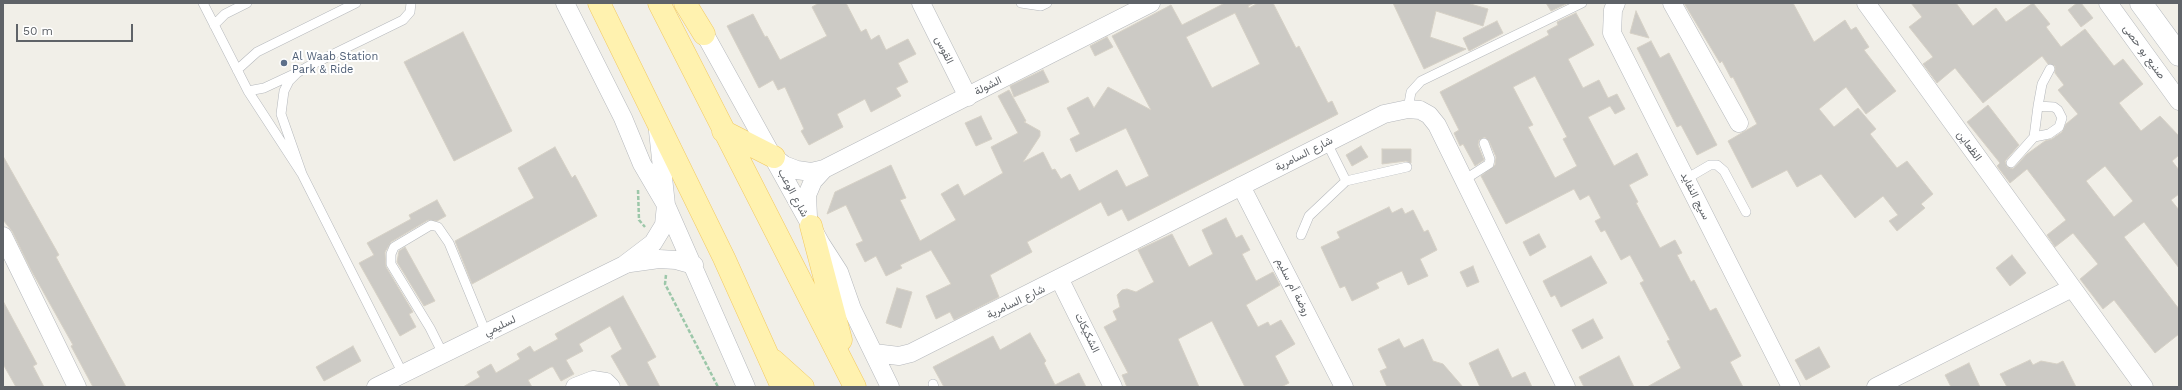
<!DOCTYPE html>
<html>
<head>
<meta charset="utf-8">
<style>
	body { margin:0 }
	#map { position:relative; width:2182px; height:390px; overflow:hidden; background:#f1efe8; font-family:"Work Sans",sans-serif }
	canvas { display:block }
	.frame { position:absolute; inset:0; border:4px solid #5f6368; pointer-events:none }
	.scale { position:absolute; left:16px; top:24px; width:117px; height:18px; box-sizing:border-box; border:2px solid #5f6368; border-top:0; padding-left:5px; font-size:12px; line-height:14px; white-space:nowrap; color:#5f6368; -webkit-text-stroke:3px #fff; paint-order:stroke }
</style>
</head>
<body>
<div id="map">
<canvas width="2182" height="390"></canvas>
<div class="frame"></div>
<div class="scale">50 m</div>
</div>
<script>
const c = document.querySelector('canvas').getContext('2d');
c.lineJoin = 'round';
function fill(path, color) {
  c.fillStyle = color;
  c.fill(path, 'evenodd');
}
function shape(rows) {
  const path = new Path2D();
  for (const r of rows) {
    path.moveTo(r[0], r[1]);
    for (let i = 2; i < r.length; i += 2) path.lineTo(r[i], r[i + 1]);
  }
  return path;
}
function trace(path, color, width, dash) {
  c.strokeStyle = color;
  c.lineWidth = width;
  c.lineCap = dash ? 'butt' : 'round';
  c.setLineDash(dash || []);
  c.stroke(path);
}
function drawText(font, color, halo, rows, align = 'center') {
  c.font = font + ' "Work Sans",Vazirmatn,sans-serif';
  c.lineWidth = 4;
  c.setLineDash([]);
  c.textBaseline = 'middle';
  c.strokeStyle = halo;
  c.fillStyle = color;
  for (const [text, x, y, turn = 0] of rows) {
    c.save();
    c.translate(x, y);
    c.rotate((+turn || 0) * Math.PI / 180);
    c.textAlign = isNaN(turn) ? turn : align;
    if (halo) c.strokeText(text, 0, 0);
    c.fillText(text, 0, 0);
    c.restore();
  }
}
const building = shape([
	[819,3,846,3,861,32,866,29,871,40,879,35,886,50,908,39,916,54,898,63,908,82,896,88,901,96,871,112,865,99,837,114,843,127,809,145,801,131,804,129,785,87,778,90,773,80,759,88,727,26,753,14,765,37,767,36,780,60,827,36,812,7,819,3],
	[1225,3,1254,3,1248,6,1249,8,1258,3,1273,3,1296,48,1299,46,1328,103,1332,101,1338,114,1128,221,1122,209,1108,216,1101,202,1027,242,1032,252,990,275,999,297,954,320,950,312,936,319,926,296,951,284,931,250,900,265,902,268,886,276,876,256,865,262,856,244,863,241,846,205,827,214,835,192,891,165,906,198,900,200,920,241,956,220,941,194,958,184,964,196,1003,173,991,147,1018,133,998,96,1009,90,1026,121,1024,122,1040,131,1040,136,1023,162,1043,152,1052,170,1055,169,1061,179,1070,174,1079,191,1117,170,1126,187,1149,176,1126,128,1076,152,1070,139,1080,134,1067,108,1088,97,1094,108,1108,87,1151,110,1112,36,1171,5,1182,25,1225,3],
	[1235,13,1260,64,1212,88,1186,37,1235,13],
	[1393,3,1467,3,1488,9,1483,26,1436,11,1430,37,1466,49,1424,69,1393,3],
	[1546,3,1568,3,1551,11,1546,3],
	[1684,3,1793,3,1814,42,1845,20,1851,30,1856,27,1869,47,1864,50,1896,91,1866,114,1846,87,1819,109,1834,127,1858,108,1876,129,1870,134,1897,168,1907,161,1933,194,1921,204,1925,208,1897,231,1889,221,1898,215,1883,196,1855,218,1821,174,1797,187,1787,170,1752,188,1728,141,1757,124,1733,77,1731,78,1722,61,1720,63,1684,3],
	[1911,3,1956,3,1973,26,1996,8,2006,22,2033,3,2050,24,2046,27,2061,47,2085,29,2114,66,2123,59,2143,84,2119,103,2141,131,2160,116,2179,136,2179,155,2172,161,2179,170,2179,194,2171,200,2179,210,2179,268,2144,222,2124,237,2179,309,2179,334,2155,353,2114,300,2103,309,2080,279,2098,264,2073,233,2055,247,2047,235,2066,220,2027,169,2010,183,1997,166,2000,163,1967,122,1988,105,2019,145,2005,161,2007,167,2013,169,2027,154,2045,141,2052,139,2062,132,2066,124,2078,114,2058,90,2064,85,2055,73,2055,66,2048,64,2042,56,1983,103,1955,68,1937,83,1923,64,1933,57,1909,27,1922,17,1911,3],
	[2105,166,2133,201,2114,217,2086,181,2105,166],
	[2077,3,2081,3,2093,18,2081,27,2068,10,2077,3],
	[1636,11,1649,38,1630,33,1636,11],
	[1576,13,1594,45,1568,59,1583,88,1599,80,1608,98,1617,94,1625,109,1615,114,1610,106,1588,117,1614,166,1637,153,1648,175,1629,185,1638,202,1636,203,1660,248,1675,240,1682,253,1677,255,1691,282,1694,280,1710,311,1716,308,1741,356,1730,362,1743,387,1647,387,1681,368,1667,341,1670,340,1640,283,1644,281,1630,255,1621,260,1605,230,1601,232,1595,221,1601,218,1589,195,1580,200,1574,189,1506,224,1481,176,1495,165,1496,157,1489,141,1485,137,1479,140,1478,145,1484,160,1475,166,1463,144,1460,146,1454,133,1459,130,1440,92,1549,35,1547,31,1558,25,1557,22,1576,13],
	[1535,76,1567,137,1563,139,1577,166,1555,178,1528,127,1533,125,1513,87,1535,76],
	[1497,21,1503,33,1469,51,1463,38,1497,21],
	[463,32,512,131,454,161,404,62,463,32],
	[1107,37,1113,47,1095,56,1090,46,1107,37],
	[1651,41,1660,58,1669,53,1717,145,1697,155,1681,125,1677,127,1637,48,1651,41],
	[1043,70,1049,82,1014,97,1010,86,1043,70],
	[981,116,992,139,976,146,965,123,981,116],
	[1361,146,1368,157,1352,166,1346,155,1361,146],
	[555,147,572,178,575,175,597,216,472,284,455,241,534,198,518,168,555,147],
	[1382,149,1411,149,1411,163,1406,161,1382,164,1382,149],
	[3,156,59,255,56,257,126,387,93,387,71,346,73,345,31,270,12,231,3,220,3,156],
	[437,200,446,216,437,221,428,220,391,242,385,252,386,267,413,312,409,314,416,327,400,336,359,263,374,255,367,243,411,219,409,215,437,200],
	[1389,207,1392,213,1402,208,1405,214,1413,210,1424,232,1428,230,1437,250,1420,259,1428,276,1408,285,1402,271,1376,283,1379,288,1352,301,1345,286,1340,288,1321,247,1340,238,1337,232,1389,207],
	[1226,218,1236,238,1242,235,1250,250,1242,254,1256,281,1273,272,1280,285,1246,305,1258,327,1268,322,1270,326,1281,320,1295,344,1275,356,1289,383,1281,387,1245,387,1212,321,1178,339,1199,387,1127,387,1122,375,1128,373,1104,327,1117,320,1113,311,1120,307,1117,295,1122,290,1127,289,1136,292,1154,282,1138,250,1172,234,1189,267,1213,254,1202,230,1226,218],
	[1539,234,1546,247,1530,256,1523,242,1539,234],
	[405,247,435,301,424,306,397,262,399,251,405,247],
	[2012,255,2026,273,2010,286,1996,268,2012,255],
	[1591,256,1607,283,1561,307,1555,295,1551,297,1543,281,1591,256],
	[1473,266,1479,282,1467,287,1460,272,1473,266],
	[897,288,912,292,901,328,886,323,897,288],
	[623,296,656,357,647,362,660,387,629,387,611,356,622,349,610,326,579,344,583,351,566,360,574,374,561,381,553,367,551,367,528,380,532,387,463,387,480,377,477,372,491,364,496,373,520,359,517,354,530,346,534,352,558,339,555,334,623,296],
	[3,301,37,364,33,366,44,387,16,387,3,364,3,301],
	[1593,319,1603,338,1582,349,1572,330,1593,319],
	[1030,333,1046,361,1044,363,1055,385,1079,373,1086,387,944,387,933,367,993,336,1000,350,1030,333],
	[1399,339,1404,348,1423,339,1433,361,1443,364,1463,387,1387,387,1380,371,1387,368,1378,349,1399,339],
	[353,346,361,361,324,381,316,367,353,346],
	[1819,347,1830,367,1806,380,1795,360,1819,347],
	[1498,349,1512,378,1525,372,1532,387,1480,387,1469,363,1498,349],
	[1619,356,1634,387,1584,387,1579,377,1619,356],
	[2030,360,2033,365,2041,361,2057,364,2063,361,2076,387,2007,387,2000,374,2030,360],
	[1969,363,1980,387,1951,387,1945,375,1969,363]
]);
fill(building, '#cccac5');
trace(building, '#d6d1c6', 1);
const lane = shape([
	[203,3,248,91,302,174,281,114,284,91,289,81,297,73,307,67,403,20,410,12,411,3],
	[1021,3,1041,6,1047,3],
	[214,25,225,14,247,3],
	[237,70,257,52,356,3],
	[248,91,264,88,294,74],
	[2038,106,2042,84,2050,69],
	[1408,109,1411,92,1421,81,1582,3],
	[2011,163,2034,137,2049,134,2059,127,2062,118,2058,110,2054,107,2038,106,2034,137],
	[302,174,403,374],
	[1686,179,1710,165,1717,165,1724,171,1746,212],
	[1464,180,1489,164,1490,159,1484,143],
	[1346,181,1407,167],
	[1301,235,1309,216,1346,181,1327,143],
	[443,354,430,328,391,264,391,254,394,247,431,225,438,227,449,243,486,333],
	[933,384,934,387]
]);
const street = shape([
	[565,3,623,118,642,164,666,205,746,387],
	[921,3,968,97],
	[1616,3,1613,10,1612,33,1791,387],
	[1672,3,1739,123],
	[1866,3,2144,387],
	[2108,3,2179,101],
	[698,22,821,244,839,272,852,309,890,387],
	[774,157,784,165,797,170,811,172,824,169,1151,3],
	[1241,186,1344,387],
	[808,217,807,195,813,181,824,169],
	[3,236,77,387],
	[630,263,659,259,676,260,694,265],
	[1060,280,1113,387],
	[874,353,899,356,911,353,1384,114,1408,109,1420,110,1429,115,1437,125,1566,387],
	[376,387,624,265,653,243,664,225,666,205,658,131],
	[575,387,593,380,606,382,611,387],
	[1876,387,2072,288]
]);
const secondary = shape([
	[2141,3,2179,55]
]);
const primary = shape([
	[599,3,724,258,782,387],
	[659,3,855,387],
	[685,3,704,34],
	[723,131,774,157],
	[811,226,841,340],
	[773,360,803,387]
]);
trace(lane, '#b5b8bc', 10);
trace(street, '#b5b8bc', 19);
trace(secondary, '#b6babf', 23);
trace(primary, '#f2c960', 23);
trace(shape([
	[638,190,639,220,645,227],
	[666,275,665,284,718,387]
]), '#9cc7a9', 2.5, [4, 2]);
trace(lane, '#fff', 9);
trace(street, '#fff', 18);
trace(secondary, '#fff', 22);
trace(primary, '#fff2af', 22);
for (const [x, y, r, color] of [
	[284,63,4,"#5c6f8a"]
]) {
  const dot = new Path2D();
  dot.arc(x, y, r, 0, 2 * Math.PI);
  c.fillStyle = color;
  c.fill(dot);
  trace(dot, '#fff', 1.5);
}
drawText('11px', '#5f6368', '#fff', [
	["القوس",944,50,64],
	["صنيع بو حصى",2144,52,54],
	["الشولة",988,86,-27],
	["الظعاين",1969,146,54],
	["شارع السامرية",1304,154,-27],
	["شارع الوعب",793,193,62],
	["سيج النفايد",1695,196,63],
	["روضة أم سليم",1293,287,63],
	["شارع السامرية",1016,302,-26],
	["لسليمي",500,326,-26],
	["الشكيكات",1087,333,64]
]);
drawText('11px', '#4e5e75', '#fff', [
	["Al Waab Station",292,57],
	["Park & Ride",292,70]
], 'left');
</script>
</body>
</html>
